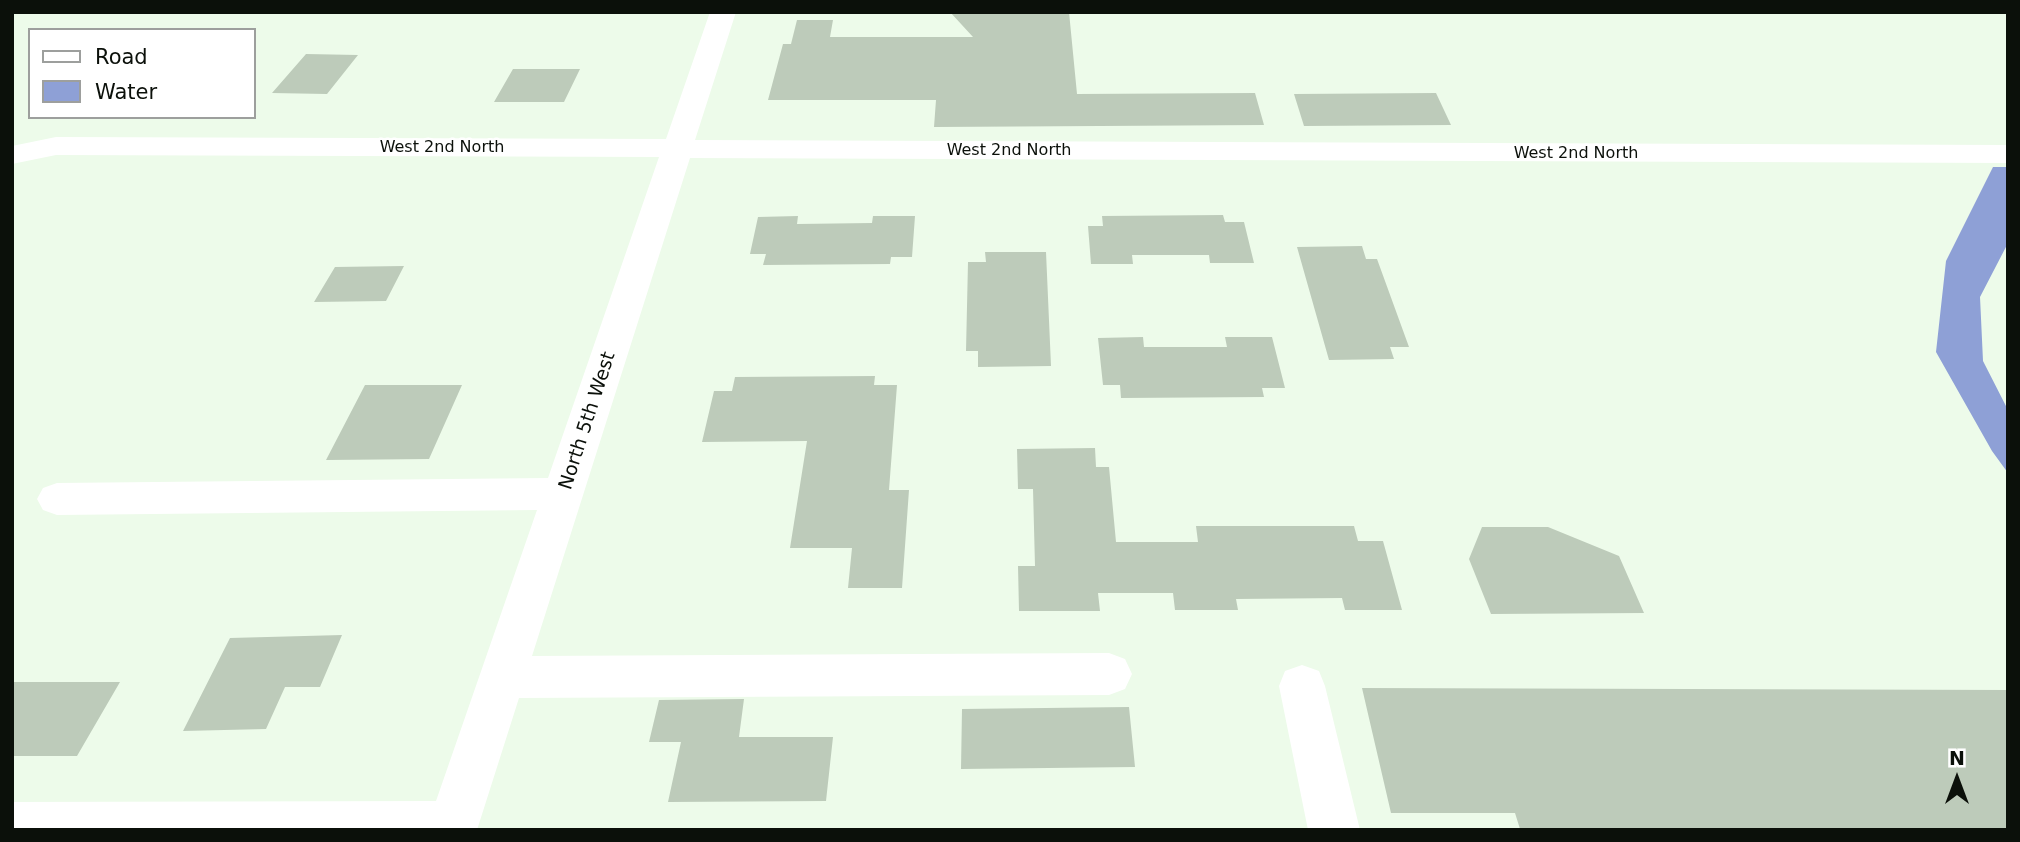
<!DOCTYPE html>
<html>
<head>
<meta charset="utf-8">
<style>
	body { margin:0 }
	#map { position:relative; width:2020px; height:842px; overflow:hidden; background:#edfbea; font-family:"DejaVu Sans",sans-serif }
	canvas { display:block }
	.frame { position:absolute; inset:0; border:14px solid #0b100a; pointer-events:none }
	.legend { position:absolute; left:28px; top:28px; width:228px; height:91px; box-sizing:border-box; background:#fff; border:2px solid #9d9f9d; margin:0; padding:9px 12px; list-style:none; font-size:21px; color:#0b100a }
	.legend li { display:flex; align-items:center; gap:14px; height:35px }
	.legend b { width:35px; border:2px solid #9d9f9d }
	.north { position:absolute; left:1922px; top:744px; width:70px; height:70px; -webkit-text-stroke:5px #fff; paint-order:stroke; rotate:0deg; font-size:19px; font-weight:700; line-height:28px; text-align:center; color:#0b100a }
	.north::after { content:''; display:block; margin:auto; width:24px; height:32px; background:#0b100a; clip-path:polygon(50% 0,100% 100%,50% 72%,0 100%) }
</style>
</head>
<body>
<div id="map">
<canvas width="2020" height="842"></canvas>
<div class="frame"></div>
<ul class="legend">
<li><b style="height:9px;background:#fff"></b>Road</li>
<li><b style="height:19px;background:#8ea0d6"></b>Water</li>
</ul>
<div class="north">N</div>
</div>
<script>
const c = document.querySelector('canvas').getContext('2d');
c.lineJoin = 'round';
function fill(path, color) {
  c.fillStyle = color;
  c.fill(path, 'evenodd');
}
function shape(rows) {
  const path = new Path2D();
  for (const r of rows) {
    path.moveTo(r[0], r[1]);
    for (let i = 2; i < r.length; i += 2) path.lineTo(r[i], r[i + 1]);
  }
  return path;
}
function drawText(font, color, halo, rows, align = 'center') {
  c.font = font + ' "DejaVu Sans",sans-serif';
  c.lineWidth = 5;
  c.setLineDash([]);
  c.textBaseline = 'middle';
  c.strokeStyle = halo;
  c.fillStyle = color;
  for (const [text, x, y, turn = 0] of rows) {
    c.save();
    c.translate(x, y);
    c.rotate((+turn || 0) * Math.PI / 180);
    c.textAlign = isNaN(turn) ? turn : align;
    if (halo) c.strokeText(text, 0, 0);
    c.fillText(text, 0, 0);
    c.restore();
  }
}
fill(shape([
	[1993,167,2008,167,2008,243,1980,297,1983,361,2008,410,2008,473,1992,451,1936,352,1946,261]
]), '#8ea0d6');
fill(shape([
	[950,12,1069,12,1077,94,1255,93,1264,125,934,127,936,100,768,100,783,44,791,44,797,20,833,20,830,37,973,37],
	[306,54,358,55,327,94,272,93],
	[513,69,580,69,564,102,494,102],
	[1436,93,1451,125,1304,126,1294,94],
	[1223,215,1225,222,1244,222,1254,263,1210,263,1209,255,1132,255,1133,264,1091,264,1088,226,1103,226,1102,216],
	[798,216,797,224,872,223,873,216,915,216,912,257,891,257,890,264,763,265,766,254,750,254,758,217],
	[1362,246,1366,259,1377,259,1409,347,1390,347,1394,359,1329,360,1297,247],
	[985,252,1046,252,1051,366,978,367,978,351,966,351,968,262,986,262],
	[404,266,386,301,314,302,335,267],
	[1143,337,1144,347,1227,347,1225,337,1272,337,1285,388,1262,388,1264,397,1121,398,1120,385,1103,385,1098,338],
	[875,376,874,385,897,385,889,490,909,490,902,588,848,588,852,548,790,548,807,441,702,442,714,391,732,391,735,377],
	[365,385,462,385,429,459,326,460],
	[1095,448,1096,467,1109,467,1116,542,1198,542,1196,526,1354,526,1358,541,1383,541,1402,610,1345,610,1342,598,1236,599,1238,610,1175,610,1173,593,1098,593,1100,611,1019,611,1018,566,1035,566,1033,489,1018,489,1017,449],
	[1482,527,1548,527,1619,556,1644,613,1491,614,1469,559],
	[342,635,320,687,285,687,266,729,183,731,230,638],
	[12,682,120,682,77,756,12,756],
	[1362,688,2008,690,2008,830,1520,829,1515,813,1391,813],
	[744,699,739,737,833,737,826,801,668,802,681,742,649,742,659,700],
	[1129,707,1135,767,961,769,962,709]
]), '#bdcbba');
fill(shape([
	[710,12,736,12,695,140,2008,145,2008,163,690,158,532,656,1109,653,1125,659,1132,674,1125,689,1109,695,519,698,477,830,12,830,12,802,436,801,537,510,57,515,43,510,37,499,43,488,57,483,548,478,659,157,56,155,12,164,12,146,56,137,666,139,710,12],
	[1302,665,1319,671,1325,686,1360,830,1308,830,1279,686,1285,671,1302,665]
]), '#fff');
drawText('16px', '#0b100a', '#fff', [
	["West 2nd North",442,148],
	["West 2nd North",1009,151],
	["West 2nd North",1576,154]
]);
drawText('19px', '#0b100a', '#fff', [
	["North 5th West",588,421,-72]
]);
</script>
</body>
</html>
